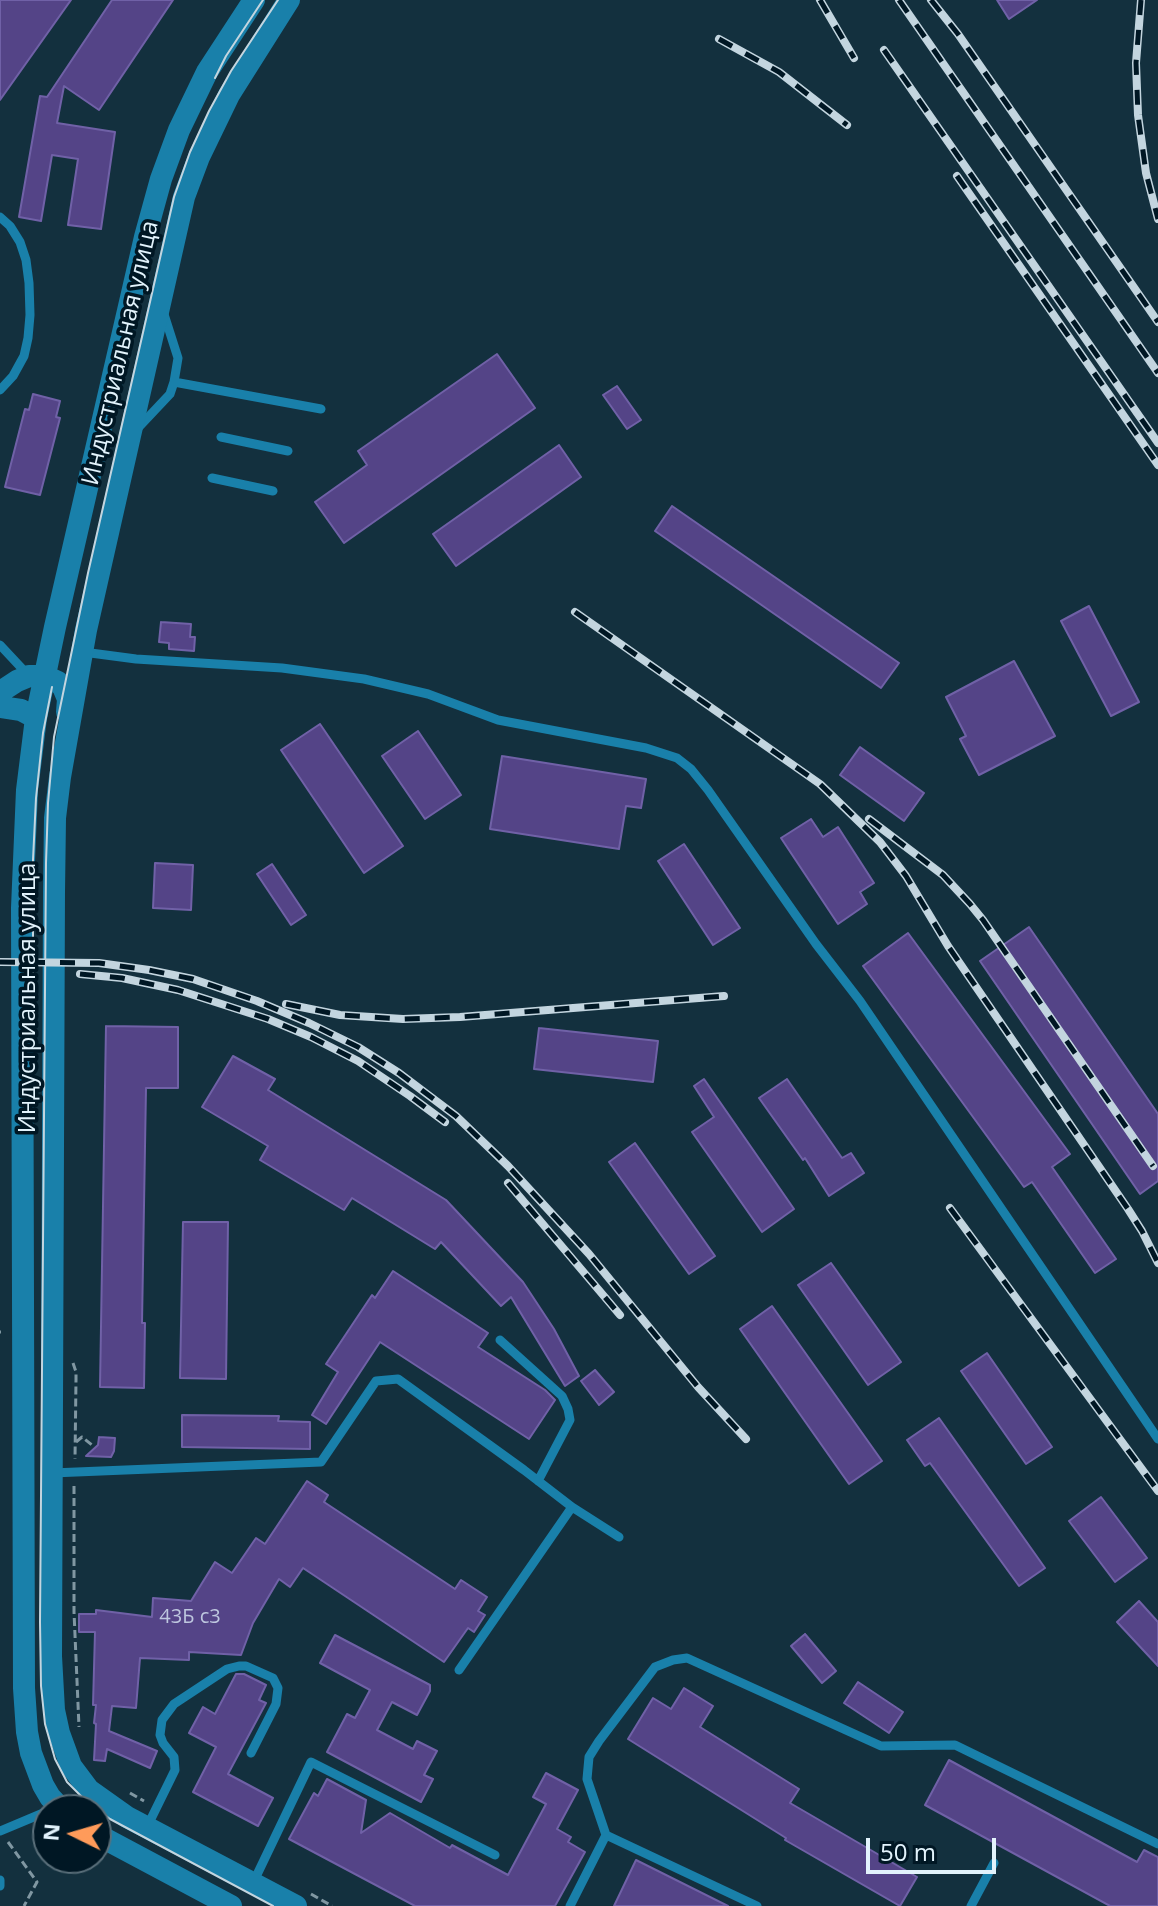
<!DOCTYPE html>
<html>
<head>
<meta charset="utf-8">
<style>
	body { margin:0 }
	#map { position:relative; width:1158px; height:1906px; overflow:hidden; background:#13303e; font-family:"Open Sans",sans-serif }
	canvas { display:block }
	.north { position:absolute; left:32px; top:1794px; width:80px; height:80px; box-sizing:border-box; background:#001724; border:2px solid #5a6f7a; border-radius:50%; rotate:275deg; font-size:22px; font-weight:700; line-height:32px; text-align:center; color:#e2f3fc }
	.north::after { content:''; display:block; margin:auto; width:28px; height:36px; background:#ff9b5a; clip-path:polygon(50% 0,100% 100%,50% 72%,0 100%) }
	.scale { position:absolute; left:866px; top:1838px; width:130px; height:36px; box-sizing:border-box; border:4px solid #e2f3fc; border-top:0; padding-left:10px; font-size:24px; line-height:28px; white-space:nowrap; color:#e2f3fc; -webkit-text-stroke:6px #001724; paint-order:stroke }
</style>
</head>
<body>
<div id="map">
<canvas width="1158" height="1906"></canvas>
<div class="north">N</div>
<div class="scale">50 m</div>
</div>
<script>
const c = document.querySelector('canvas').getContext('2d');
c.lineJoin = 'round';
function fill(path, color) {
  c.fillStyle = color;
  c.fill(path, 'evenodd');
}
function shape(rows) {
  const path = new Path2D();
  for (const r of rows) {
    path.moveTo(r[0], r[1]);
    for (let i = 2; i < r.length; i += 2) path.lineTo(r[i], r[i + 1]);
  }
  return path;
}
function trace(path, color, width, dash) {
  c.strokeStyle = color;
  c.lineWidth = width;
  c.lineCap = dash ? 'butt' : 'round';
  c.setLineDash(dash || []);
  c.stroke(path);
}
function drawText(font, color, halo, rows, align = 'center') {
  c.font = font + ' "Open Sans",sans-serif';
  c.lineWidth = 7;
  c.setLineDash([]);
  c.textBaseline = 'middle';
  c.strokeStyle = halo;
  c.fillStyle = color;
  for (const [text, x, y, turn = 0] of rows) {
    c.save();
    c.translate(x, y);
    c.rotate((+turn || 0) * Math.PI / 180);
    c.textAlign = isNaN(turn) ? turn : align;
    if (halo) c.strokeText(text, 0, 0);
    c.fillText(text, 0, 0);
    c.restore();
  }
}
const building = shape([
	[0,0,71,0,0,100,0,0],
	[112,0,173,0,99,110,64,86,57,123,115,132,101,229,68,225,78,159,52,155,41,221,19,217,40,96,47,97,112,0],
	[997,0,1037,0,1009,19,997,0],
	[497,354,535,408,344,543,315,502,367,465,358,451,497,354],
	[617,386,641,420,627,429,603,395,617,386],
	[33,394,60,401,56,417,60,418,40,495,5,487,25,409,29,410,33,394],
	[559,445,581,477,456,566,433,534,559,445],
	[672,506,899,663,881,688,655,531,672,506],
	[1089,606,1139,702,1111,716,1061,621,1089,606],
	[161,622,191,624,190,637,195,637,194,651,169,649,169,643,159,642,161,622],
	[1014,661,1055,736,979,775,960,739,966,736,946,697,1014,661],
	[320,724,403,846,364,873,281,750,320,724],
	[418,731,461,795,425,819,382,756,418,731],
	[860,747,924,793,904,821,840,775,860,747],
	[502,756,646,779,641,808,626,806,619,849,490,829,502,756],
	[811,819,823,837,838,827,874,883,860,892,867,904,838,924,781,838,811,819],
	[684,844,740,928,713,945,658,861,684,844],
	[155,863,193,865,191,910,153,908,155,863],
	[272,864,306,915,291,925,257,874,272,864],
	[1029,927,1158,1114,1158,1181,1140,1194,980,961,1029,927],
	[908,933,1070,1154,1052,1167,1116,1259,1095,1273,1032,1182,1024,1187,863,966,908,933],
	[106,1026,178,1027,178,1088,146,1088,142,1323,145,1323,144,1388,100,1387,106,1026],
	[539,1028,658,1041,653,1082,534,1069,539,1028],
	[233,1056,275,1079,268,1090,446,1200,523,1282,554,1329,579,1376,565,1386,511,1297,501,1306,441,1242,435,1249,352,1198,344,1210,260,1160,268,1146,202,1107,233,1056],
	[704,1079,794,1209,762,1232,692,1132,714,1117,694,1086,704,1079],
	[787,1079,842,1158,851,1153,864,1173,829,1196,805,1158,803,1160,759,1098,787,1079],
	[635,1143,715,1256,689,1274,609,1162,635,1143],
	[183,1222,228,1222,226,1379,180,1378,183,1222],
	[831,1263,901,1362,868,1385,798,1285,831,1263],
	[393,1271,488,1333,478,1347,545,1390,555,1400,529,1439,380,1342,326,1424,312,1415,338,1372,326,1364,372,1295,375,1298,393,1271],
	[772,1306,882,1461,849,1484,740,1329,772,1306],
	[987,1353,1052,1447,1026,1464,961,1371,987,1353],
	[595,1370,614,1392,599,1405,581,1381,595,1370],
	[182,1415,279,1416,278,1421,310,1422,310,1449,182,1447,182,1415],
	[939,1418,1045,1568,1019,1586,930,1463,925,1466,907,1440,939,1418],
	[99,1437,115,1438,114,1451,111,1457,86,1456,98,1445,99,1437],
	[307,1481,328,1495,324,1502,455,1589,461,1580,487,1597,478,1611,485,1615,474,1632,468,1628,444,1662,303,1568,290,1587,279,1579,253,1623,241,1655,189,1652,189,1660,140,1658,136,1708,112,1706,109,1731,157,1751,150,1768,107,1749,105,1761,94,1760,96,1724,94,1723,96,1705,93,1705,95,1632,79,1632,79,1614,96,1614,96,1610,152,1617,153,1598,191,1601,215,1562,232,1573,256,1538,265,1544,307,1481],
	[1101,1497,1147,1558,1115,1582,1069,1521,1101,1497],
	[1139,1601,1158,1622,1158,1666,1117,1622,1139,1601],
	[805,1634,836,1671,822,1683,791,1646,805,1634],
	[335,1635,430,1685,430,1691,417,1715,392,1702,377,1730,413,1749,417,1741,437,1751,424,1775,433,1779,421,1802,327,1752,347,1714,355,1718,370,1690,320,1663,335,1635],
	[236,1674,244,1674,266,1685,259,1700,266,1703,228,1774,273,1798,258,1826,193,1792,216,1747,189,1733,203,1707,215,1714,236,1674],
	[858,1682,903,1712,889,1733,844,1703,858,1682],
	[684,1688,713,1706,700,1727,799,1789,790,1803,917,1877,900,1906,785,1840,786,1838,628,1739,653,1698,671,1709,684,1688],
	[949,1760,1137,1862,1144,1850,1158,1857,1158,1906,1110,1906,925,1805,949,1760],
	[546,1773,578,1790,557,1829,571,1837,568,1842,585,1852,555,1906,415,1906,289,1839,314,1793,318,1796,327,1779,366,1800,361,1833,390,1813,450,1848,452,1845,508,1875,546,1804,533,1797,546,1773],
	[636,1860,728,1906,614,1906,636,1860]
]);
fill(building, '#544487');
trace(building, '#7061a7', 2);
trace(shape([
	[0,1332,1,1332],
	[73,1363,76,1372,76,1380,75,1459],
	[76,1442,82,1437,92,1445],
	[74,1486,74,1612,79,1727],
	[130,1793,144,1801],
	[8,1842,37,1882,24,1906],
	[311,1894,332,1906]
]), '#8097a2', 3, [8, 4]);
trace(shape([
	[0,217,10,226,20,242,26,260,29,283,30,315,28,338,24,356,13,376,0,390],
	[174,382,321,409],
	[138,428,170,394,174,382,178,358,163,311],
	[221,437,288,451],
	[212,478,273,491],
	[0,645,29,676],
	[83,652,136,659,282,668,364,679,428,694,498,720,646,748,677,758,691,769,708,790,816,944,860,1001,1158,1439],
	[500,1340,562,1396,568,1409,570,1420,538,1481],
	[52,1473,321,1462,376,1381,398,1379,524,1470,572,1507,619,1537],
	[459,1670,572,1507],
	[147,1827,175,1770,174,1757,163,1743,160,1735,162,1720,174,1704,227,1669,239,1666,246,1666,273,1678,278,1688,276,1704,251,1753],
	[0,1831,48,1811],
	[606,1835,757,1906],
	[0,1880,0,1886],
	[253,1883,311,1762,495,1855],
	[570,1906,606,1835,587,1779,589,1757,599,1741,655,1667,673,1660,687,1658,881,1746,955,1745,1158,1844],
	[971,1906,994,1863]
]), '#1980aa', 9);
trace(shape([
	[289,0,229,95,199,157,184,197,86,630,60,777,55,818,54,892,51,1656,54,1710,59,1733,71,1766,89,1790,127,1817,296,1906],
	[0,692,17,681,29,676,45,676,58,682,63,687,68,699,67,712],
	[0,707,21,710,36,718],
	[62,1810,50,1797,43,1785,31,1753,27,1732,24,1688,22,908,27,790,36,718,55,627,145,237,161,179,179,130,207,72,254,0],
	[96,1834,231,1906]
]), '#1980aa', 22);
trace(shape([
	[215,78,226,56,263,0],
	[33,1018,33,860,36,798,43,733,52,687],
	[273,1906,110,1819,85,1800,67,1782,55,1759,45,1724,41,1686,40,1622,46,863,48,803,54,737,88,573,174,197,190,152,209,111,231,71,278,0]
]), '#c3d5df', 2);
const rail = shape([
	[820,0,854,58],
	[899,0,1158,373],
	[931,0,958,34,1158,322],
	[1141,0,1136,63,1138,115,1146,173,1158,219],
	[719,39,779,72,847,125],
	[884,50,1158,443],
	[957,176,1158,465],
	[575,612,820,784,880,842,906,876,948,946,1128,1209,1142,1231,1158,1263],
	[869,819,943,875,970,904,983,920,1153,1166],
	[0,962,99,963,149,970,193,979,257,1001,309,1023,358,1047,399,1073,456,1116,508,1166,589,1254,698,1387,746,1439],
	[80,974,122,978,178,990,268,1019,311,1037,358,1061,410,1096,445,1122],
	[286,1004,340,1015,403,1019,460,1017,724,996],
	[508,1183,620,1315],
	[950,1208,1158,1491]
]);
trace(rail, '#c3d5df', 8);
trace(rail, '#001724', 5, [15]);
drawText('20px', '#bec7df', null, [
	["43Б с3",190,1617]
]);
drawText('24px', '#e2f3fc', '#001724', [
	["Индустриальная улица",121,353,-77],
	["Индустриальная улица",28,998,-90]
]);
</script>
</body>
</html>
